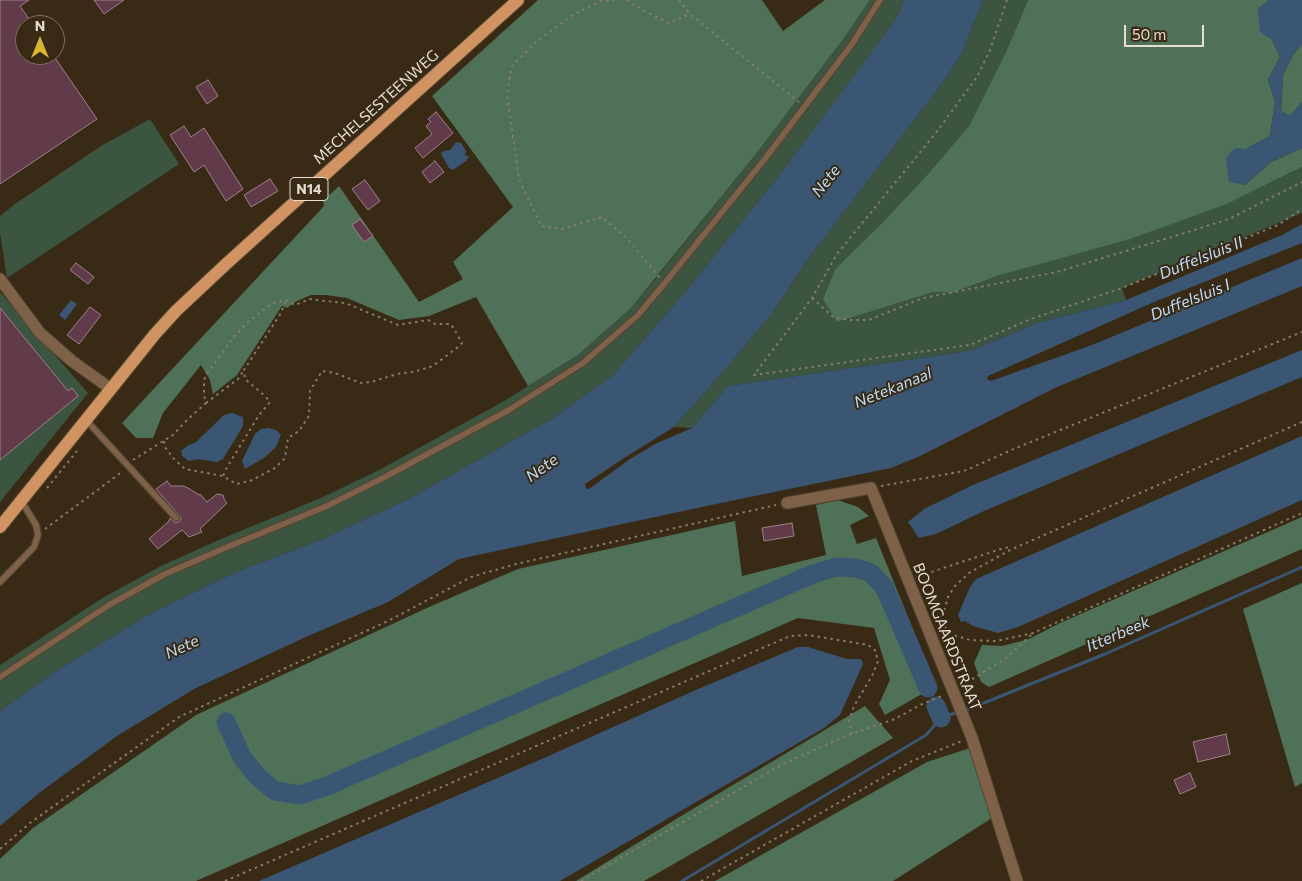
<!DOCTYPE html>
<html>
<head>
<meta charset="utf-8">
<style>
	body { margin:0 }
	#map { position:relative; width:1302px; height:881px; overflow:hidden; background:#382a14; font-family:Commissioner,sans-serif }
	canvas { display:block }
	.north { position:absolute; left:15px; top:15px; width:50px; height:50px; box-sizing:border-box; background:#382a14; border:1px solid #7e7260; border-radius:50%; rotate:0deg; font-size:14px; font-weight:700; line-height:20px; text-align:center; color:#e7ded1 }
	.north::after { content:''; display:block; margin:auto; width:18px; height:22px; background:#dab333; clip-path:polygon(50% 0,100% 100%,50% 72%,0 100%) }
	.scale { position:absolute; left:1124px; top:25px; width:80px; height:22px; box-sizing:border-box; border:2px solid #e7ded1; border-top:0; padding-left:6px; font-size:15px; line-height:18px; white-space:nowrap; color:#e7ded1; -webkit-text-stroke:4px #382a14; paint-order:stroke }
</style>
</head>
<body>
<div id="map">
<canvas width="1302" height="881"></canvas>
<div class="north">N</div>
<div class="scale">50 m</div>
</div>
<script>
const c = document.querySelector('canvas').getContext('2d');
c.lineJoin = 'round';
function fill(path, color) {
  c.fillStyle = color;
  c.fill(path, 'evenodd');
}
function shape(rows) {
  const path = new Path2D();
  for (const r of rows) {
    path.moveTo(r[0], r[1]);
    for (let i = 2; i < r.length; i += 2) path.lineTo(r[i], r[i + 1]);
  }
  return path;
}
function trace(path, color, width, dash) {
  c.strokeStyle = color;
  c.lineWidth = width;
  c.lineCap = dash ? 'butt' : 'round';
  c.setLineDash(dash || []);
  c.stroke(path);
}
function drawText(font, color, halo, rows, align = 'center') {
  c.font = font + ' Commissioner,sans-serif';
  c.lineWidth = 4;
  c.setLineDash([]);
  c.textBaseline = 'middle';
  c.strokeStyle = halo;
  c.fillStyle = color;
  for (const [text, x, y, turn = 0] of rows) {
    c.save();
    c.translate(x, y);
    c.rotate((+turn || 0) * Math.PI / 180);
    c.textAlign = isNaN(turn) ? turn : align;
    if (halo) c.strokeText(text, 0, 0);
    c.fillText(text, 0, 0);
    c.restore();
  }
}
fill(shape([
	[870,0,904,0,897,17,869,57,781,173,681,297,612,376,553,418,410,498,323,539,236,572,148,615,59,669,0,711,0,665,104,597,161,566,221,539,323,497,379,470,504,401,578,355,631,308,657,277,756,154,844,38],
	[983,0,1028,0,1006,52,969,126,928,174,883,222,836,268,837,322,934,292,952,293,1000,275,1227,204,1302,167,1302,213,1122,288,1126,300,1037,323,975,349,962,352,728,386,692,428,674,427,724,371,772,313,805,263,944,81,961,55],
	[150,119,179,164,7,278,0,233,0,216,15,204,101,146],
	[0,292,88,393,0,502]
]), '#3b5541');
fill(shape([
	[538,0,762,0,783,31,825,0,870,0,844,38,756,154,631,308,578,355,528,386,476,297,429,316,399,320,347,298,326,295,311,295,295,302,287,308,282,306,237,375,213,394,210,380,201,365,163,413,153,438,136,438,122,423,324,206,323,201,339,186,419,302,463,279,453,262,513,207,432,96],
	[1028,0,1269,0,1258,9,1280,57,1268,80,1275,101,1270,136,1246,149,1245,185,1271,162,1302,148,1302,167,1227,204,1130,239,1000,275,952,293,934,292,837,322,823,299,836,268,883,222,928,174,969,126,1006,52],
	[1302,44,1302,102,1290,116,1281,111,1283,75,1293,55],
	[838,500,858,507,869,516,850,525,857,544,876,538,936,686,885,715,879,704,890,680,874,628,798,618,196,881,0,881,0,859,33,828,196,715,429,607,518,569,735,521,742,576,826,555,816,505],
	[1302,517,1302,549,989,687,981,682,974,663,982,645,1002,646,1029,639,1060,623],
	[1302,583,1302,783,1295,787,1243,609],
	[865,706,893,738,644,881,576,881,681,816],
	[970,748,992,818,893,881,715,881,927,762]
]), '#4e7157');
fill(shape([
	[904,0,983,0,961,55,944,81,805,263,772,313,724,371,674,427,624,458,585,484,586,488,589,489,630,459,657,443,692,428,728,386,962,352,975,349,1037,323,1126,300,1282,235,1302,224,1302,243,1154,302,988,376,987,379,991,381,1092,345,1302,258,1302,286,1057,387,920,456,891,468,716,504,459,559,388,602,308,636,194,689,117,736,39,793,0,826,0,711,59,669,148,615,236,572,323,539,410,498,553,418,612,376,681,297,781,173,869,56,897,17],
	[1269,0,1302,0,1302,44,1293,55,1283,75,1281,110,1290,116,1302,102,1302,148,1271,162,1245,185,1229,182,1226,158,1235,148,1246,149,1270,136,1275,101,1268,80,1280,57,1272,40,1260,32,1258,9],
	[456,142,461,143,466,151,465,155,469,157,466,161,453,170,449,168,441,154,443,151,450,150],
	[71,300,77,304,65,320,59,315],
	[1302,350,1302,377,984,511,936,534,919,538,908,522,924,509,973,485],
	[232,413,243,417,243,426,223,459,217,462,198,459,189,461,182,456,181,451,187,446,196,442,224,415],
	[269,428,276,430,281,435,276,447,264,458,245,469,242,461,255,434,261,429],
	[1302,436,1302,500,1018,627,998,633,973,626,965,621,961,622,958,615,970,587,976,579],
	[798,647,808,647,847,659,861,659,863,664,840,715,824,728,560,881,259,881,544,758,698,689]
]), '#3b5673');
trace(shape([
	[964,711,1105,654,1302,567],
	[682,881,926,735,941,718,958,712]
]), '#3b5673', 3);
trace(shape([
	[936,706,941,718],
	[226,722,242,757,257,776,275,791,300,795,327,786,813,574,836,567,856,568,871,573,885,588,928,688]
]), '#3b5673', 19);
const building = shape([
	[0,0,29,0,20,6,33,25,25,25,25,55,53,55,97,119,0,184,0,0],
	[94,0,124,0,104,14,94,0],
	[208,80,218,96,207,104,196,87,208,80],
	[436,112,453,133,423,158,415,148,432,134,426,126,431,122,428,119,436,112],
	[184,126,191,137,204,128,243,189,226,201,204,165,194,172,170,135,184,126],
	[435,161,444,172,430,183,422,172,435,161],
	[270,179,278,191,251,207,244,195,270,179],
	[365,180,380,201,368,210,352,189,365,180],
	[360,219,373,236,364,242,352,225,360,219],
	[76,263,94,277,88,284,70,270,76,263],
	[90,307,101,315,79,344,67,335,90,307],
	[0,308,68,391,72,388,78,396,0,460,0,308],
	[167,481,171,486,183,486,188,488,199,495,200,494,207,502,217,494,223,495,224,499,227,503,200,529,202,532,189,537,182,530,158,549,149,539,169,521,170,518,175,523,179,522,181,519,179,515,156,489,167,481],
	[792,523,794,536,764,541,762,528,792,523],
	[1226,734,1230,754,1198,762,1193,742,1226,734],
	[1190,773,1196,787,1180,794,1174,780,1190,773]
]);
fill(building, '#623b4a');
trace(building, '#9f808b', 1);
const lane = shape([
	[86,420,176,518],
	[0,582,34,547,38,535,36,525,22,502],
	[0,677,109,605,165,574,225,548,327,506,383,478,509,410,583,363,638,315,664,284,764,160,852,44,880,0]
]);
const street = shape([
	[0,279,40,333,72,361,111,389],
	[787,503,871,488,972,738,1017,881]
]);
const primary = shape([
	[0,527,155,334,176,311,225,265,518,0]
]);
trace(lane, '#544732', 8);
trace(street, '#544732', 13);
trace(primary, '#544732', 14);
trace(shape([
	[615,0,600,1,573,15,537,41,512,66,507,94,519,179,541,226,562,229,602,217,626,237,660,278],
	[627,0,646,12,669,23,690,14],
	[679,0,690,14,799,102],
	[1007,0,990,50,977,77,935,134,837,254,812,298,754,375,970,345,1031,319,1122,288,1278,225,1302,209],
	[812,298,833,317,850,320,869,320,923,298,1057,272,1188,232,1229,219,1302,182],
	[206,403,238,379,244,370],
	[1302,422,1010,550,969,573,955,586,948,597,944,611,943,620,946,629,953,635,970,640,996,641,1033,633,1302,513],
	[164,441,165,447,173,458,185,469,223,476],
	[133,460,173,435,187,420,206,403,204,395,204,380,207,374,234,337,248,322,271,304,286,300,295,305,310,299,325,301,345,303,398,325,428,320,435,324,451,324,462,343,458,347,433,366,413,372,397,374,371,382,361,383,335,373,322,371,310,391,309,416,299,431,288,438,285,458,275,468,250,481,236,484,223,476,226,469,259,415,270,402,265,396,245,379,244,370,281,313,286,300],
	[881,486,964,471,1016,448,1302,332],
	[47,488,77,451],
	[45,529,123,471],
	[919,576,1004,548,1012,547],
	[961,686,1005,659,1032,634],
	[0,849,30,823,179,717,390,620,471,577,516,564,776,505],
	[225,881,790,636,808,635,868,645,875,650,878,661,872,676,854,706,849,721,852,734],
	[581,881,783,764,848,735,895,719,920,705,944,695],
	[701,881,912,761,962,741]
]), '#877b69', 2, [2.5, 4]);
trace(lane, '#7f6149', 5.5);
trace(street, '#7f6149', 11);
trace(primary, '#d19361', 12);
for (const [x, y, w] of [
	[309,189,38]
]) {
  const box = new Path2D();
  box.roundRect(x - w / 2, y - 11.5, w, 23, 4);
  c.fillStyle = '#382a14';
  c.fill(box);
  trace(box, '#e7ded1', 1);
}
drawText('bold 14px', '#e7ded1', null, [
	["N14",309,189]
]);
drawText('15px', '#e7ded1', '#382a14', [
	["MECHELSESTEENWEG",376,107,-42],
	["BOOMGAARDSTRAAT",947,637,68]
]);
drawText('italic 16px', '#bfdbfa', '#382a14', [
	["Nete",826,181,-52],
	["Duffelsluis II",1201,258,-22],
	["Duffelsluis I",1190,300,-22],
	["Netekanaal",893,388,-22],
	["Nete",542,468,-36],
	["Itterbeek",1118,634,-23],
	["Nete",182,647,-25]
]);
</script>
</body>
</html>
